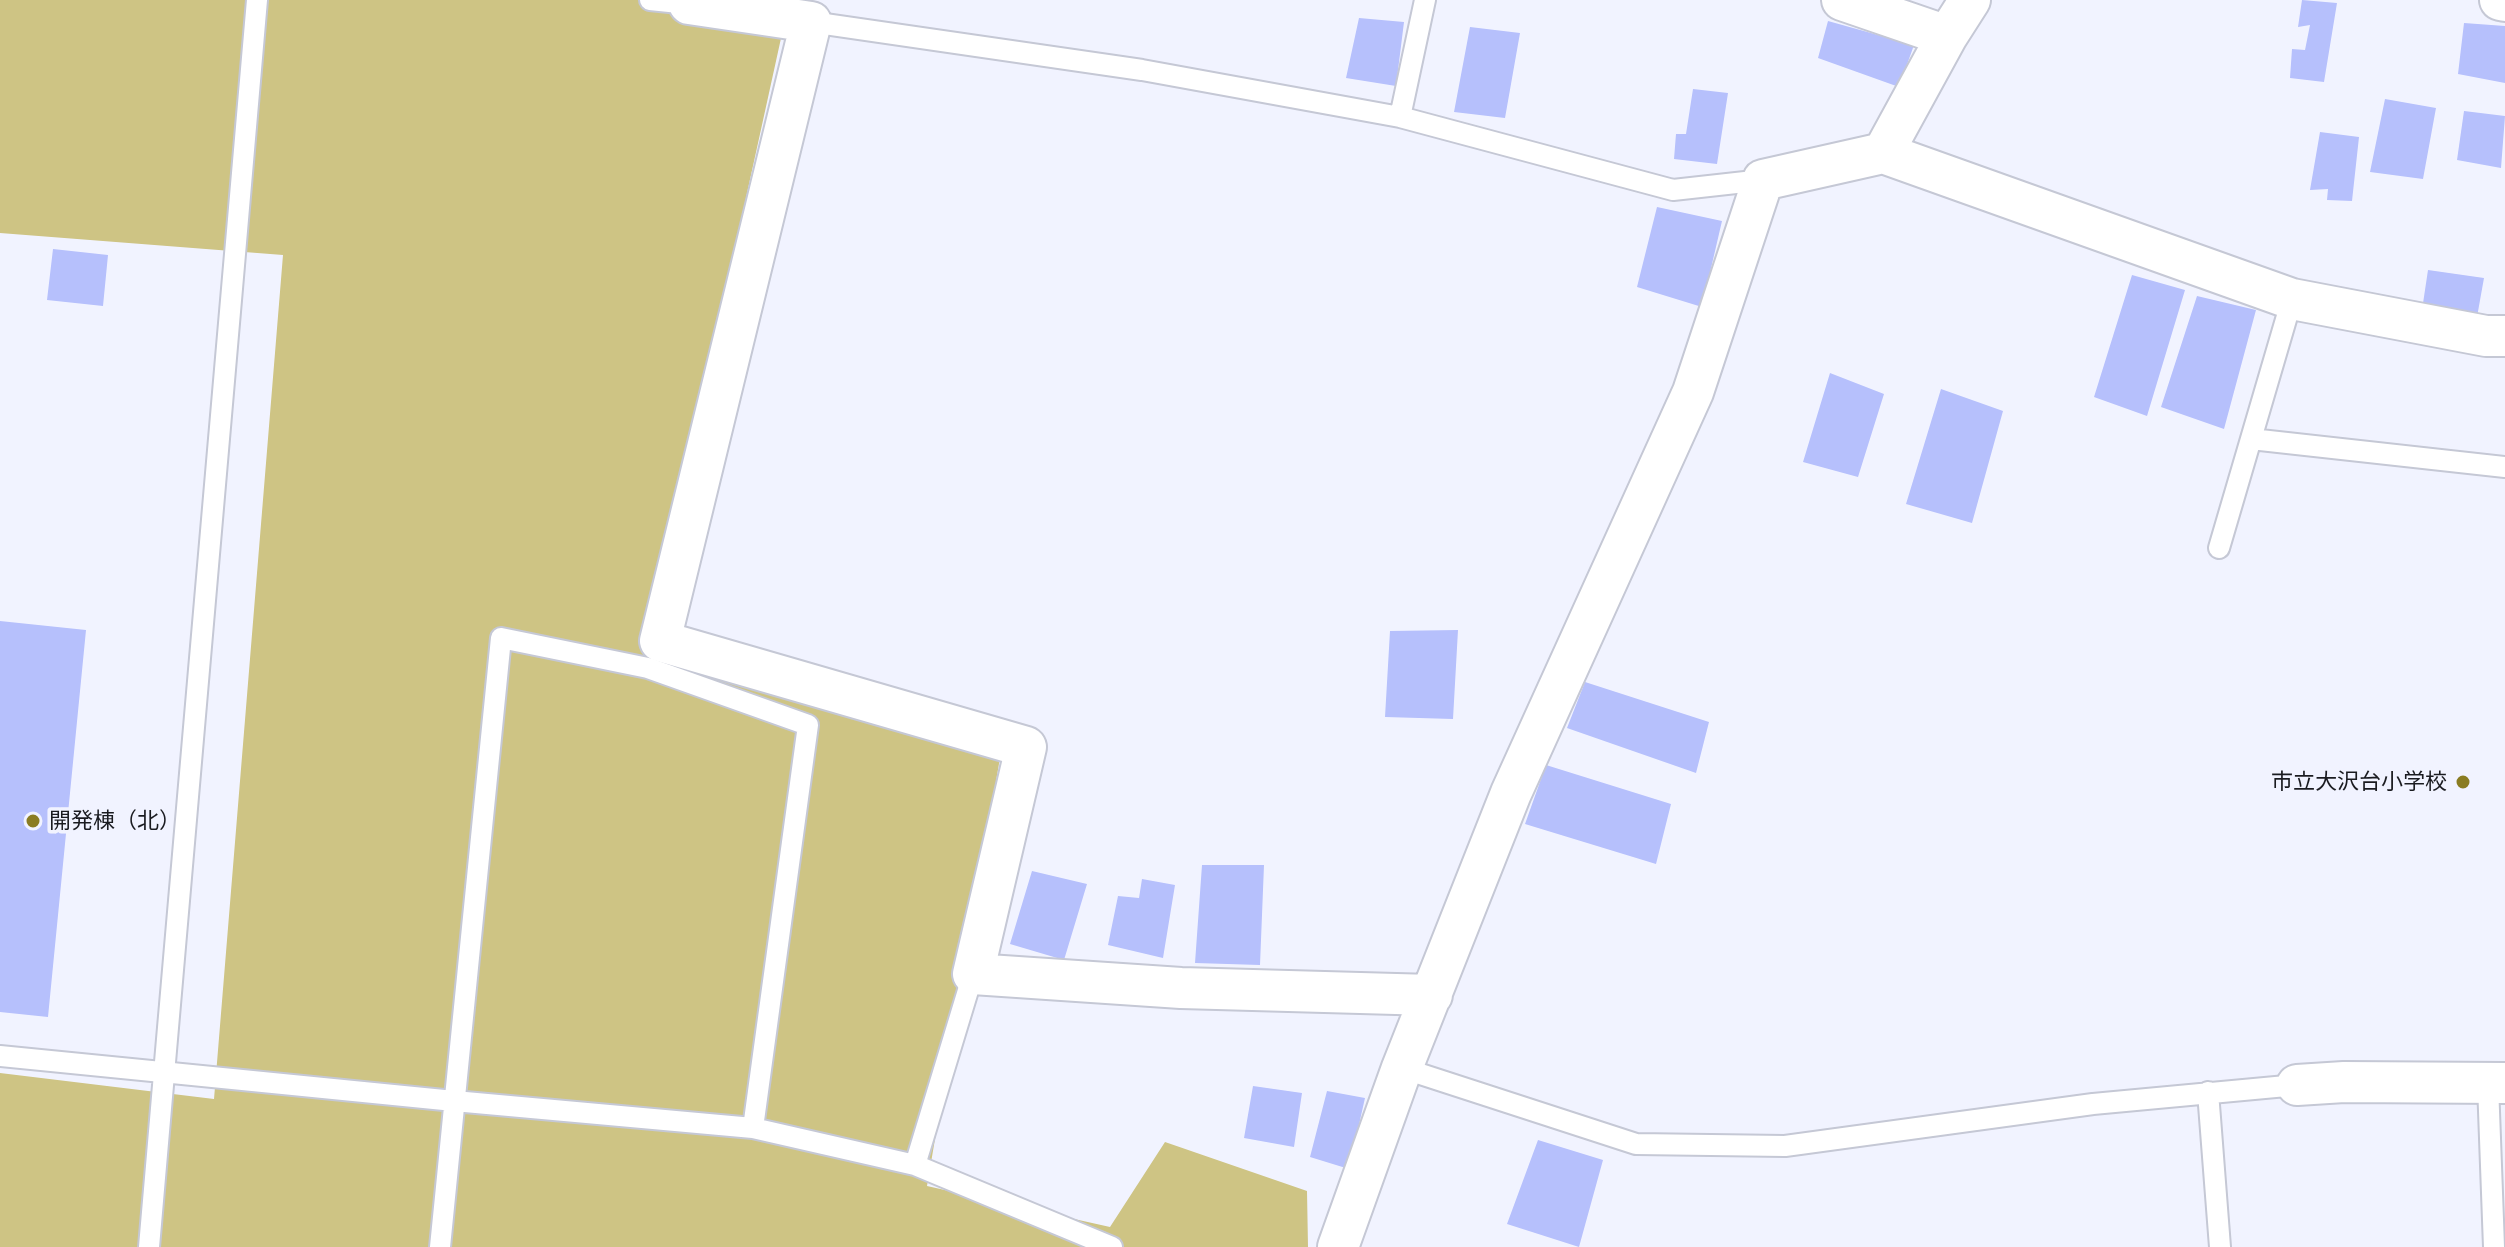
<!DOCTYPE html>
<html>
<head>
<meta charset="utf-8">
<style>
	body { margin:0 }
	canvas { display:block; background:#f1f3ff }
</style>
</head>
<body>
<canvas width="2505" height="1247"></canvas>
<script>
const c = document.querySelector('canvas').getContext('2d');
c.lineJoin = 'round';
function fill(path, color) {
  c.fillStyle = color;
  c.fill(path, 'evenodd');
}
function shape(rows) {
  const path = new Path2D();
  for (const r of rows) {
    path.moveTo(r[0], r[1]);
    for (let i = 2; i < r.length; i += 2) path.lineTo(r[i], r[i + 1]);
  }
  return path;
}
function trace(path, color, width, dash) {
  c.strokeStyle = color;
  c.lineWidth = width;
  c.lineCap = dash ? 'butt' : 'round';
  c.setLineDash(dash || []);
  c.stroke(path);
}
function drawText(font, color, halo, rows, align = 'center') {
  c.font = font + ' "Public Sans","Noto Sans JP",sans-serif';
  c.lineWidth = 7;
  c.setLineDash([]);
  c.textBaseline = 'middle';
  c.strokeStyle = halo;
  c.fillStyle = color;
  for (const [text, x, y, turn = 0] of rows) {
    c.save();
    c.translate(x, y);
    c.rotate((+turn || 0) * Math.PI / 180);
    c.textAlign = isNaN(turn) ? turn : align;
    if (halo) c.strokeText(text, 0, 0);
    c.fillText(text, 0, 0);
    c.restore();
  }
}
fill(shape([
	[0,0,662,0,785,20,649,640,1001,752,927,1186,1110,1227,1165,1142,1307,1191,1308,1247,0,1247,0,1073,214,1099,283,255,0,233]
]), '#cec484');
fill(shape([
	[2302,0,2337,3,2324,82,2290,78,2292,49,2305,50,2310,25,2298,27],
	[1359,18,1404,22,1396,86,1346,78],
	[1828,21,1914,45,1899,87,1818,58],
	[2464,23,2505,26,2505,83,2458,74],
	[1470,27,1520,33,1505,118,1454,112],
	[1693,89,1728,93,1717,164,1674,159,1676,134,1686,134],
	[2385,99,2436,108,2423,179,2370,172],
	[2464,111,2505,116,2501,168,2457,160],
	[2320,132,2359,137,2352,201,2327,200,2328,189,2310,190],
	[1657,207,1722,221,1702,307,1637,287],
	[53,249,108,255,103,306,47,300],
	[2428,270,2484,278,2477,317,2422,310],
	[2132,275,2185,290,2147,416,2094,397],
	[2197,296,2256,310,2224,429,2161,407],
	[1830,373,1884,394,1858,477,1803,462],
	[1941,389,2003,411,1972,523,1906,504],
	[0,621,86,630,48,1017,0,1012],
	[1458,630,1453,719,1385,717,1390,631],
	[1585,682,1709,722,1696,773,1567,728],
	[1546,765,1671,804,1656,864,1525,824],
	[1202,865,1264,865,1260,965,1195,963],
	[1032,871,1087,884,1064,960,1010,944],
	[1142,879,1175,885,1163,958,1108,945,1118,896,1139,898],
	[1253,1086,1302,1093,1294,1147,1244,1138],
	[1327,1091,1365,1098,1349,1169,1310,1157],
	[1538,1140,1603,1160,1579,1247,1507,1224]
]), '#b6c0fc');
const service = shape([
	[650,0,689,4],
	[811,22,1142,70,1400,117,1673,190,1763,180],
	[1400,117,1425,0],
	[2251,439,2505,467],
	[2219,548,2292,299],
	[0,1056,454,1101,753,1128,915,1165,1112,1247],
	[1402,1068,1636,1144,1785,1146,2093,1104,2297,1085],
	[2488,1084,2494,1247],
	[2208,1092,2220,1247],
	[915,1165,973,974],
	[149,1247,257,0],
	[440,1247,501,638,648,668,808,725,753,1128]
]);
const minor = shape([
	[691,0,689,4,811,22,660,641,1026,747,973,974,1181,988,1432,995],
	[1842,0,1947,36],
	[2500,0,2505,1],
	[1883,153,1947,36,1970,0],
	[2297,1085,2344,1082,2505,1083],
	[1338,1247,1402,1068,1511,793,1693,392,1763,180,1883,153,2292,299,2486,336,2505,336]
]);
trace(service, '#c5c8d5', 24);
trace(minor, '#c5c8d5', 44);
trace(service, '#fff', 20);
trace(minor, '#fff', 40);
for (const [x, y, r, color] of [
	[2463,782,8,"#8a7c22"],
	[33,821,8,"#8a7c22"]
]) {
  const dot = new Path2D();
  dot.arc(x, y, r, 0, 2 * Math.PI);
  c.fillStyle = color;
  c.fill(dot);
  trace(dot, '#f1f3ff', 3);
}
drawText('22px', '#1a1b20', '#f1f3ff', [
	["市立大沢台小学校",2447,782],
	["開発棟（北）",49,821,"left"]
], 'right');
</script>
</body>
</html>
